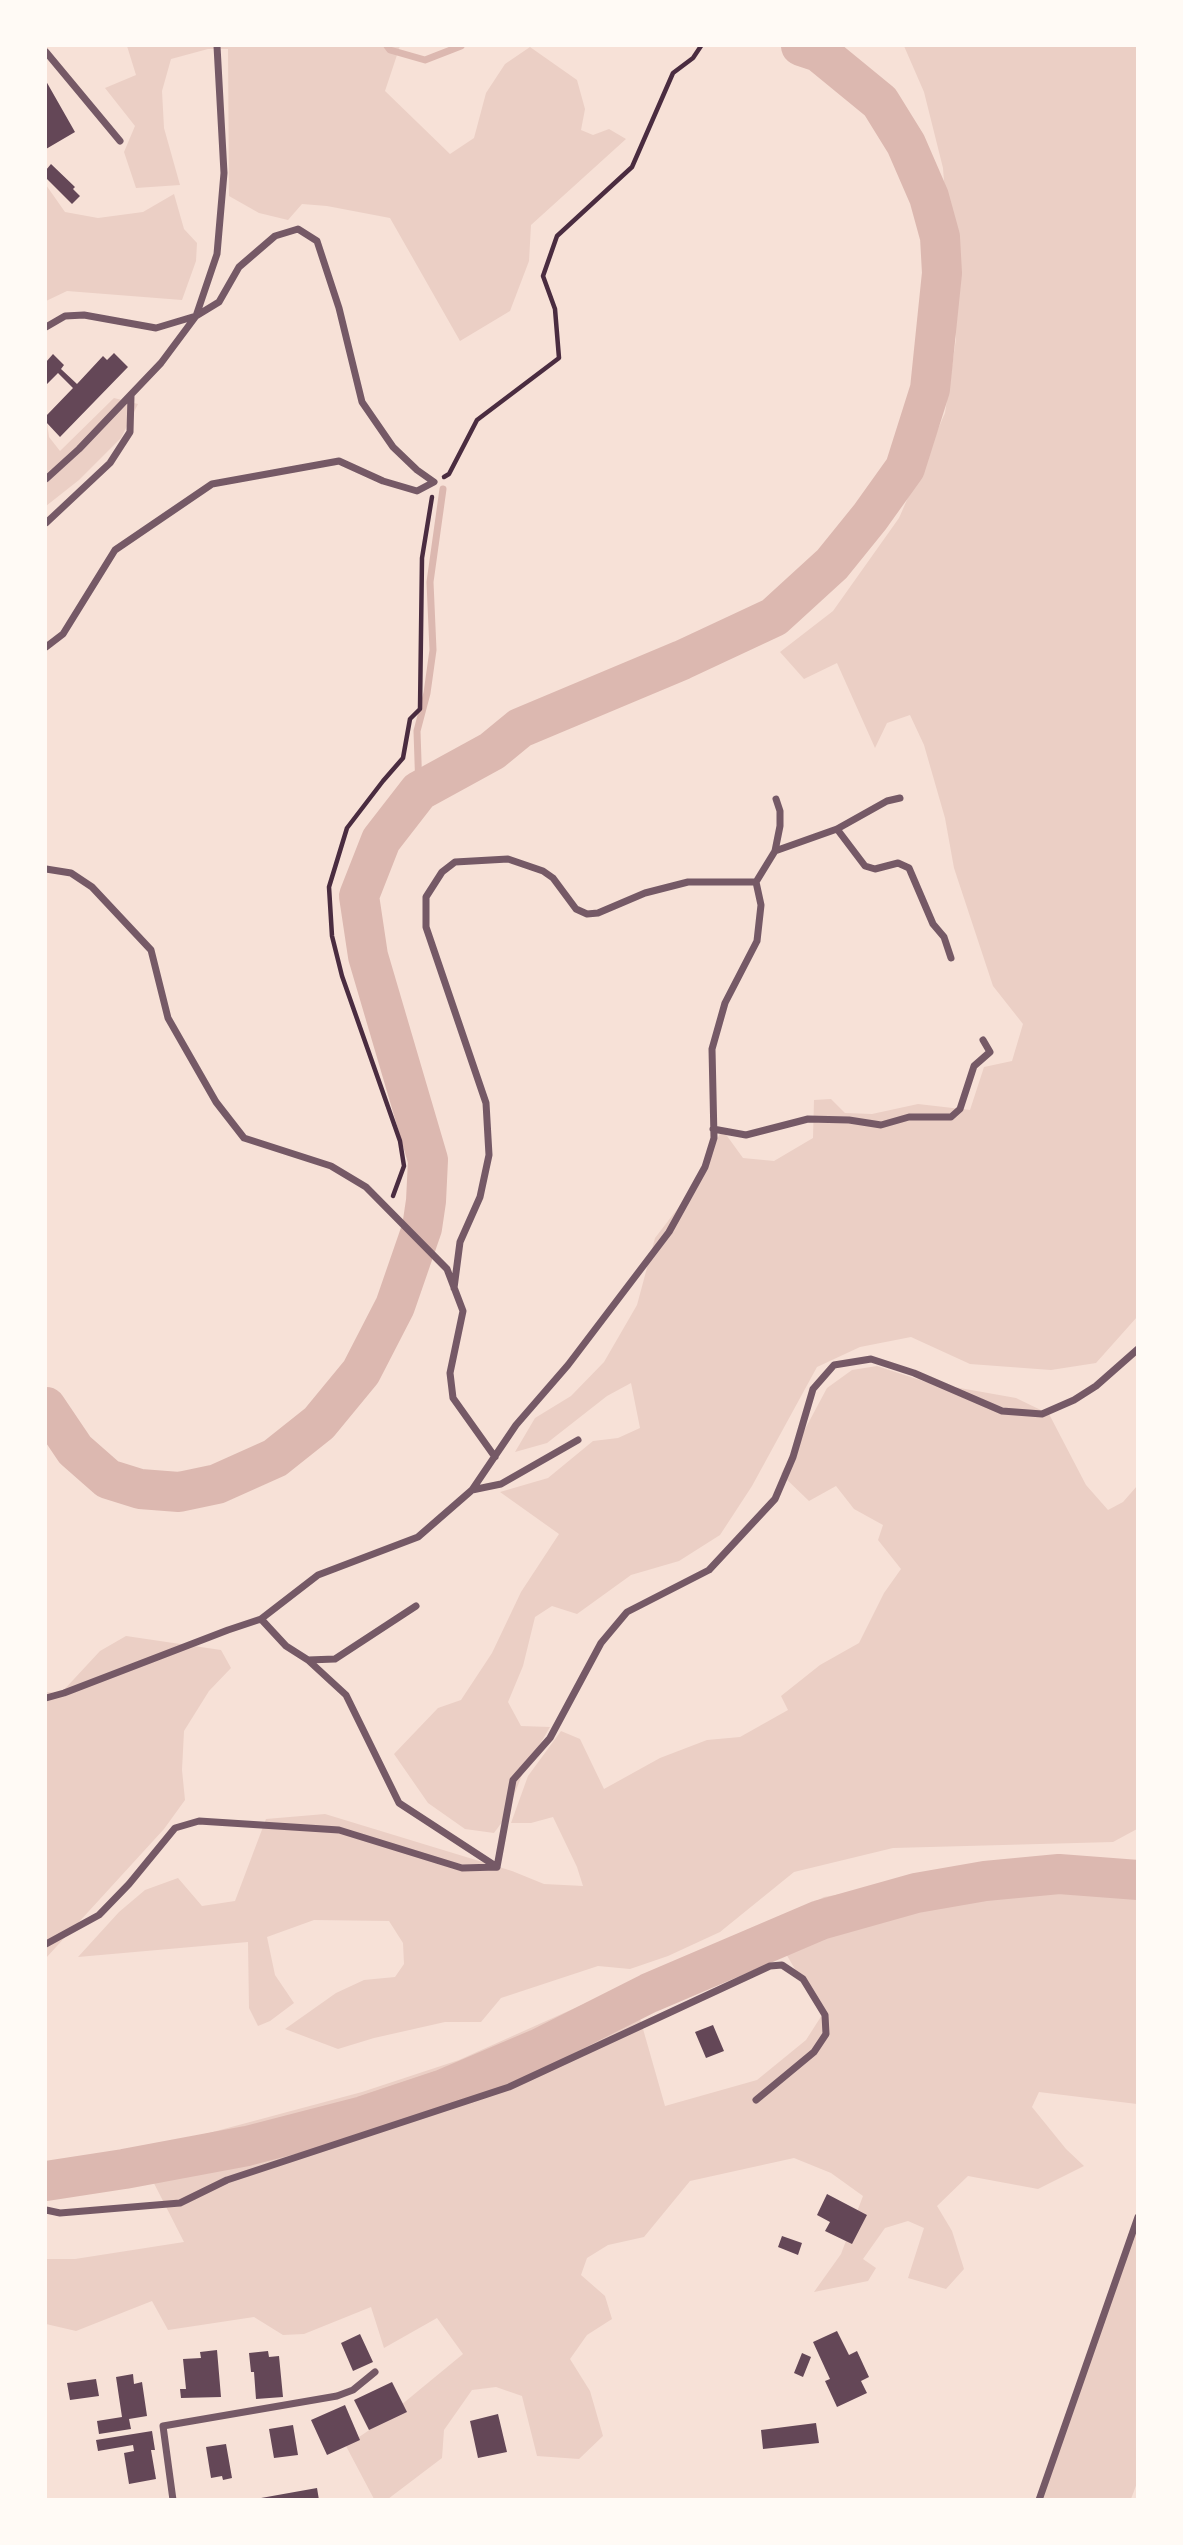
<!DOCTYPE html>
<html>
<head>
<meta charset="utf-8">
<style>
	body { margin:0 }
	#map { position:relative; width:1183px; height:2545px; overflow:hidden; background:#f7e1d7; font-family:"Archivo Narrow",sans-serif }
	canvas { display:block }
	.frame { position:absolute; inset:0; border:47px solid #fffaf5; pointer-events:none }
</style>
</head>
<body>
<div id="map">
<canvas width="1183" height="2545"></canvas>
<div class="frame"></div>
</div>
<script>
const c = document.querySelector('canvas').getContext('2d');
c.lineJoin = 'round';
function fill(path, color) {
  c.fillStyle = color;
  c.fill(path, 'evenodd');
}
function shape(rows) {
  const path = new Path2D();
  for (const r of rows) {
    path.moveTo(r[0], r[1]);
    for (let i = 2; i < r.length; i += 2) path.lineTo(r[i], r[i + 1]);
  }
  return path;
}
function trace(path, color, width, dash) {
  c.strokeStyle = color;
  c.lineWidth = width;
  c.lineCap = dash ? 'butt' : 'round';
  c.setLineDash(dash || []);
  c.stroke(path);
}
fill(shape([
	[127,46,400,46,385,91,450,154,474,138,486,93,505,64,530,47,577,80,585,109,581,130,593,135,609,129,626,139,531,225,529,261,510,311,460,341,390,218,327,206,302,204,288,220,259,213,229,196,228,49,208,49,171,59,162,91,164,128,180,185,136,188,124,152,135,126,105,88,136,75],
	[904,46,1137,46,1137,1317,1096,1363,1051,1370,970,1364,911,1337,860,1347,817,1367,752,1486,720,1535,679,1561,631,1575,577,1614,552,1606,535,1617,523,1666,508,1702,521,1726,550,1727,522,1775,505,1818,494,1833,465,1829,428,1803,394,1754,438,1708,461,1700,492,1653,521,1592,559,1534,500,1492,548,1478,593,1441,618,1438,640,1428,631,1383,607,1396,547,1443,515,1452,535,1418,571,1396,604,1362,637,1305,655,1238,695,1186,722,1129,743,1158,774,1161,813,1138,814,1100,831,1099,845,1113,872,1114,918,1104,970,1110,984,1067,1012,1061,1023,1024,993,986,954,868,945,818,924,745,910,715,887,723,875,748,837,663,804,679,780,652,833,611,899,518,945,413,956,339,943,168,924,92],
	[46,185,65,212,98,218,143,212,174,194,184,229,197,243,196,261,182,300,67,291,46,301],
	[114,398,138,404,121,438,79,480,46,506,46,414,49,437,60,451],
	[877,1366,926,1382,1016,1398,1049,1414,1086,1485,1108,1510,1123,1502,1137,1486,1137,1829,1113,1842,893,1848,794,1872,720,1932,668,1956,630,1969,598,1966,501,1998,481,2022,445,2022,374,2038,338,2049,285,2029,336,1993,364,1980,395,1977,404,1964,403,1943,389,1921,314,1920,267,1937,275,1975,294,2003,270,2021,258,2026,249,2008,248,1942,78,1957,119,1912,145,1890,178,1878,202,1906,235,1901,266,1819,325,1814,512,1871,544,1884,583,1886,577,1867,553,1817,531,1823,511,1823,528,1776,561,1731,580,1739,604,1789,660,1758,707,1740,740,1737,788,1710,781,1696,820,1665,859,1643,884,1593,901,1569,878,1540,883,1525,854,1509,836,1486,809,1501,781,1474,827,1388,852,1370],
	[126,1636,221,1650,231,1668,209,1691,184,1731,182,1770,185,1800,164,1829,46,1958,46,1692,61,1693,100,1651],
	[1117,1865,1137,1865,1137,2104,1039,2092,1032,2107,1066,2149,1084,2166,1038,2189,968,2176,937,2206,952,2231,964,2269,946,2289,908,2278,924,2228,908,2221,885,2228,863,2259,876,2268,868,2281,814,2292,841,2254,863,2196,831,2173,794,2158,690,2181,644,2237,608,2245,587,2258,581,2275,605,2296,612,2319,587,2335,570,2359,590,2391,603,2436,579,2459,537,2456,522,2396,496,2387,472,2390,444,2430,442,2458,388,2499,374,2499,346,2446,378,2424,463,2354,437,2318,384,2348,371,2307,304,2334,283,2335,254,2317,168,2330,152,2301,76,2331,46,2324,46,2259,75,2259,184,2242,138,2152,362,2092,459,2060,604,1995,639,2015,665,2106,757,2080,806,2040,822,2015,769,1925,824,1897,876,1888,1009,1892],
	[1137,2217,1137,2483,1131,2499,1037,2500]
]), '#ebcfc5');
trace(shape([
	[387,46,390,50,425,60,461,46],
	[419,791,417,731,427,693,433,650,430,582,443,489]
]), '#dcb8b0', 7);
trace(shape([
	[46,1407,75,1450,108,1479,140,1489,179,1492,217,1484,275,1458,319,1423,361,1372,395,1306,422,1228,426,1201,428,1160,368,956,359,896,381,840,419,791,492,751,520,728,682,660,774,617,832,564,870,517,905,468,930,389,942,273,940,237,929,197,906,144,880,102,819,52,801,46],
	[46,2181,124,2169,247,2146,363,2116,444,2089,538,2049,649,1993,820,1920,916,1893,985,1881,1059,1874,1138,1880]
]), '#dcb8b0', 40);
fill(shape([
	[46,81,75,132,46,149],
	[51,164,75,187,73,189,80,196,72,204,46,178,46,170],
	[114,353,128,367,60,437,46,422,46,416,73,388,58,373,47,384,46,362,53,354,64,365,61,369,77,384,103,356,107,360],
	[713,2025,724,2051,706,2058,695,2032],
	[827,2194,867,2215,852,2244,825,2231,830,2222,817,2215],
	[782,2236,802,2243,798,2255,778,2247],
	[837,2331,849,2355,857,2351,869,2377,861,2381,867,2393,837,2407,825,2381,830,2379,813,2342],
	[360,2334,373,2362,353,2371,341,2343],
	[217,2350,221,2397,181,2398,180,2389,186,2389,183,2359,201,2358,200,2352],
	[268,2351,269,2357,279,2356,283,2397,256,2399,254,2372,251,2372,249,2353],
	[802,2353,811,2357,803,2377,794,2373],
	[133,2374,134,2384,142,2382,147,2416,129,2419,131,2429,99,2434,97,2421,122,2417,116,2377],
	[96,2379,99,2396,70,2400,67,2383],
	[392,2382,407,2412,369,2430,354,2400],
	[345,2405,360,2440,327,2455,311,2420],
	[498,2414,507,2452,478,2458,470,2421],
	[816,2423,819,2443,763,2449,761,2430],
	[293,2425,298,2455,274,2458,269,2429],
	[152,2431,155,2450,151,2450,156,2479,129,2484,124,2453,134,2451,133,2445,98,2451,96,2440],
	[226,2444,232,2478,223,2480,222,2476,211,2478,206,2447],
	[317,2488,319,2500,261,2500,261,2498]
]), '#644757');
trace(shape([
	[444,477,449,474,477,420,559,358,555,309,543,276,557,236,632,167,673,73,693,58,701,46],
	[393,1196,404,1166,400,1141,342,976,332,936,329,887,347,828,383,781,403,758,410,719,420,709,422,558,432,497]
]), '#4a2c40', 4.5);
trace(shape([
	[46,52,120,141],
	[46,327,65,316,84,315,156,328,196,316,219,302,239,267,275,236,298,229,317,241,339,308,362,402,393,447,417,470,434,482,417,491,383,481,339,461,212,484,115,550,63,634,46,647],
	[46,479,79,449,161,363,196,316,217,254,224,173,217,46],
	[46,523,110,463,130,432,131,396],
	[837,829,865,866,875,869,898,863,909,868,933,924,944,937,951,958],
	[775,851,837,829,887,801,900,798],
	[46,869,71,873,92,887,151,950,168,1018,216,1102,244,1138,331,1166,366,1187,447,1269,463,1311,450,1373,453,1398,495,1457],
	[756,882,775,851,780,826,780,811,776,799],
	[713,1129,746,1135,808,1119,849,1120,881,1125,909,1117,951,1117,960,1109,974,1066,990,1052,983,1040],
	[472,1490,501,1484,578,1440],
	[261,1619,286,1646,308,1660,335,1659,416,1606],
	[308,1660,346,1695,399,1803,497,1867],
	[46,1698,64,1693,228,1630,261,1619,318,1575,418,1537,472,1490,516,1425,568,1365,669,1232,705,1167,714,1138,712,1049,725,1003,757,941,761,905,756,882,688,882,645,893,598,913,587,914,576,909,553,878,543,871,508,859,455,862,442,872,426,897,426,927,486,1103,489,1155,480,1197,460,1242,454,1288],
	[46,1944,99,1915,129,1884,175,1828,199,1821,339,1830,462,1868,497,1867,513,1780,550,1738,601,1643,627,1612,709,1570,775,1499,793,1457,813,1389,834,1365,871,1359,914,1373,1002,1411,1042,1414,1074,1400,1096,1386,1138,1349],
	[46,2210,60,2213,180,2203,227,2180,509,2087,770,1966,782,1965,803,1979,825,2015,826,2034,814,2052,756,2100],
	[173,2500,163,2426,337,2396,353,2390,375,2372],
	[1039,2500,1138,2217]
]), '#755966', 7);
</script>
</body>
</html>
